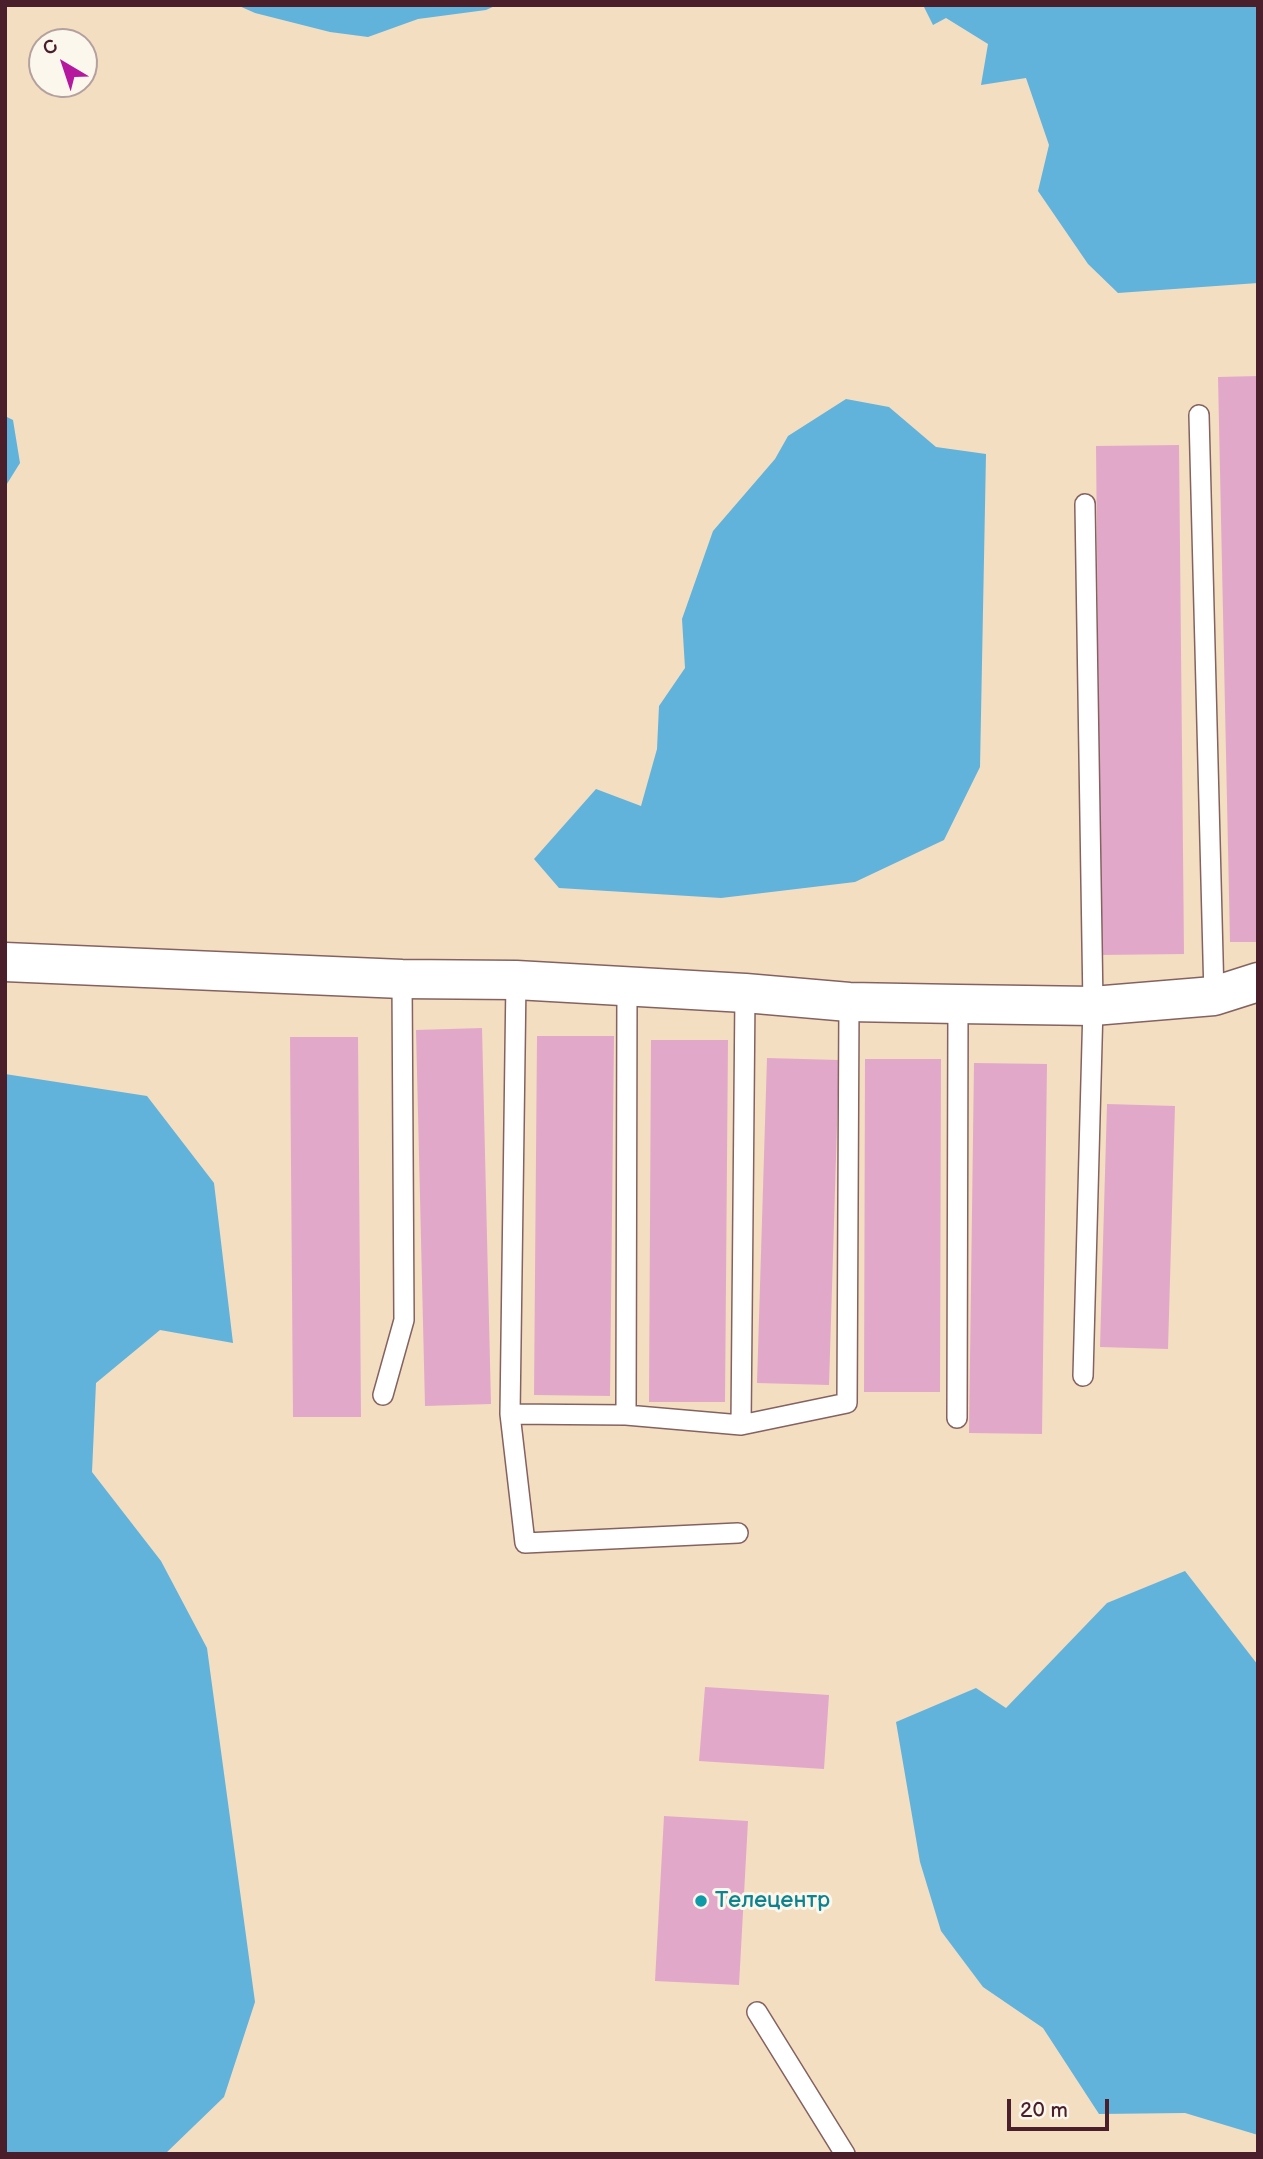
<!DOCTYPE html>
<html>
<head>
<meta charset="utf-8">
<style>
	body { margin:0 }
	#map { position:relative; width:1263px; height:2159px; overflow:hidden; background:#f3dec1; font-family:"Balsamiq Sans",sans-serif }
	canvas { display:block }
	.frame { position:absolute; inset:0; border:7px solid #4a1f2b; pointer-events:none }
	.north { position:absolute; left:28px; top:28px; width:70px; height:70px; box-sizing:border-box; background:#fbf7ec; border:2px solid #b4a19f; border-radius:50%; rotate:321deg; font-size:19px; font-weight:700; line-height:28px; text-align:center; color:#4a1f2b }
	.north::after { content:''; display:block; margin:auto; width:24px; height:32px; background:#b5179e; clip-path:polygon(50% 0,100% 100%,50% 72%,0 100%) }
	.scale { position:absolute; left:1007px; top:2099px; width:102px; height:32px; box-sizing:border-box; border:4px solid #4a1f2b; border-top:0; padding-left:9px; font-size:21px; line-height:24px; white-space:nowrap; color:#4a1f2b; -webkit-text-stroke:5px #fbf7ec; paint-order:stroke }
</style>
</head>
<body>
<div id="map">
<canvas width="1263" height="2159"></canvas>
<div class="frame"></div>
<div class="north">С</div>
<div class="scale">20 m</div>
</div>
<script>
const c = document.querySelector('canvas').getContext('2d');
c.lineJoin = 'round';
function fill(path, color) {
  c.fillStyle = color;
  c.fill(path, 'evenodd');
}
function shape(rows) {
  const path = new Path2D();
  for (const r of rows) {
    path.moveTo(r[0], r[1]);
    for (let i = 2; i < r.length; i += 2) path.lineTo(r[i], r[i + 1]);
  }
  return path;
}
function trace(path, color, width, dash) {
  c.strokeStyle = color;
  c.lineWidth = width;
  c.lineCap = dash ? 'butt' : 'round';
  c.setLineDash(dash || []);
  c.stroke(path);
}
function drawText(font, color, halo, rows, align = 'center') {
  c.font = font + ' "Balsamiq Sans",sans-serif';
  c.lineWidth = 6;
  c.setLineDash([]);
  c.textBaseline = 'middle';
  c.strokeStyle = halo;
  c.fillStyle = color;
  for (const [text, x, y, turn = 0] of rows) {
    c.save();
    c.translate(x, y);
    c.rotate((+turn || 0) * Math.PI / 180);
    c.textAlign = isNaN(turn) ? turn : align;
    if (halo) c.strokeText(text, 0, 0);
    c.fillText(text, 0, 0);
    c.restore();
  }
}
fill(shape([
	[237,5,497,5,486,10,418,19,368,37,330,32,255,13],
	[923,5,1258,5,1258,283,1118,293,1088,264,1038,191,1049,145,1026,78,981,85,988,44,946,18,933,25],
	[846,399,889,407,936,447,986,454,980,767,944,840,855,882,721,898,559,888,534,859,596,789,641,806,657,749,659,706,685,668,682,619,713,531,775,459,788,436],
	[5,416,13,420,20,463,5,487],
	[5,1074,147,1096,214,1183,233,1343,160,1330,96,1383,92,1472,161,1561,207,1648,255,2002,224,2097,165,2154,5,2154],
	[1185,1571,1258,1665,1258,2135,1185,2113,1099,2114,1043,2028,983,1987,941,1931,920,1862,896,1722,976,1688,1006,1708,1107,1603]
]), '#61b3dc');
fill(shape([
	[1258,376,1258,942,1230,942,1218,377],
	[1179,445,1184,954,1101,955,1096,446],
	[482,1028,491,1404,425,1406,416,1030],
	[537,1036,614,1036,610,1396,534,1395],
	[290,1037,358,1037,361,1417,293,1417],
	[651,1040,728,1040,725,1402,649,1402],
	[767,1058,839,1060,829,1385,757,1383],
	[865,1059,941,1059,940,1392,864,1392],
	[974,1063,1047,1064,1042,1434,969,1433],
	[1107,1104,1175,1106,1168,1349,1100,1347],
	[705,1687,829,1695,824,1769,699,1761],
	[664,1816,748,1821,739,1985,655,1981]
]), '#e2a8ca');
const service = shape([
	[1199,415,1214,996],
	[516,980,510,1414,525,1543,738,1533],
	[1083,1376,1093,1006,1085,504],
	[383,1395,404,1320,402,979],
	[510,1414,626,1415,741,1425,847,1403,849,1002],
	[626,1415,627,987],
	[957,1418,958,1004],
	[741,1425,745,993],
	[757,2012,845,2154]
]);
const minor = shape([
	[5,962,402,979,516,980,745,993,849,1002,958,1004,1093,1006,1214,996,1258,982]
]);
trace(service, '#856260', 22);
trace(minor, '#856260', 41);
trace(service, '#fff', 19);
trace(minor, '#fff', 38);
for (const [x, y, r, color] of [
	[701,1901,7,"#0f9aa8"]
]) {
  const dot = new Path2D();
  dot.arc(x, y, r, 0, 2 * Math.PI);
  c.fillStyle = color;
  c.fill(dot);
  trace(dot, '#fbf7ec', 2.5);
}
drawText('23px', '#0d838f', '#fbf7ec', [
	["Телецентр",715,1901]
], 'left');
</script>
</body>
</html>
